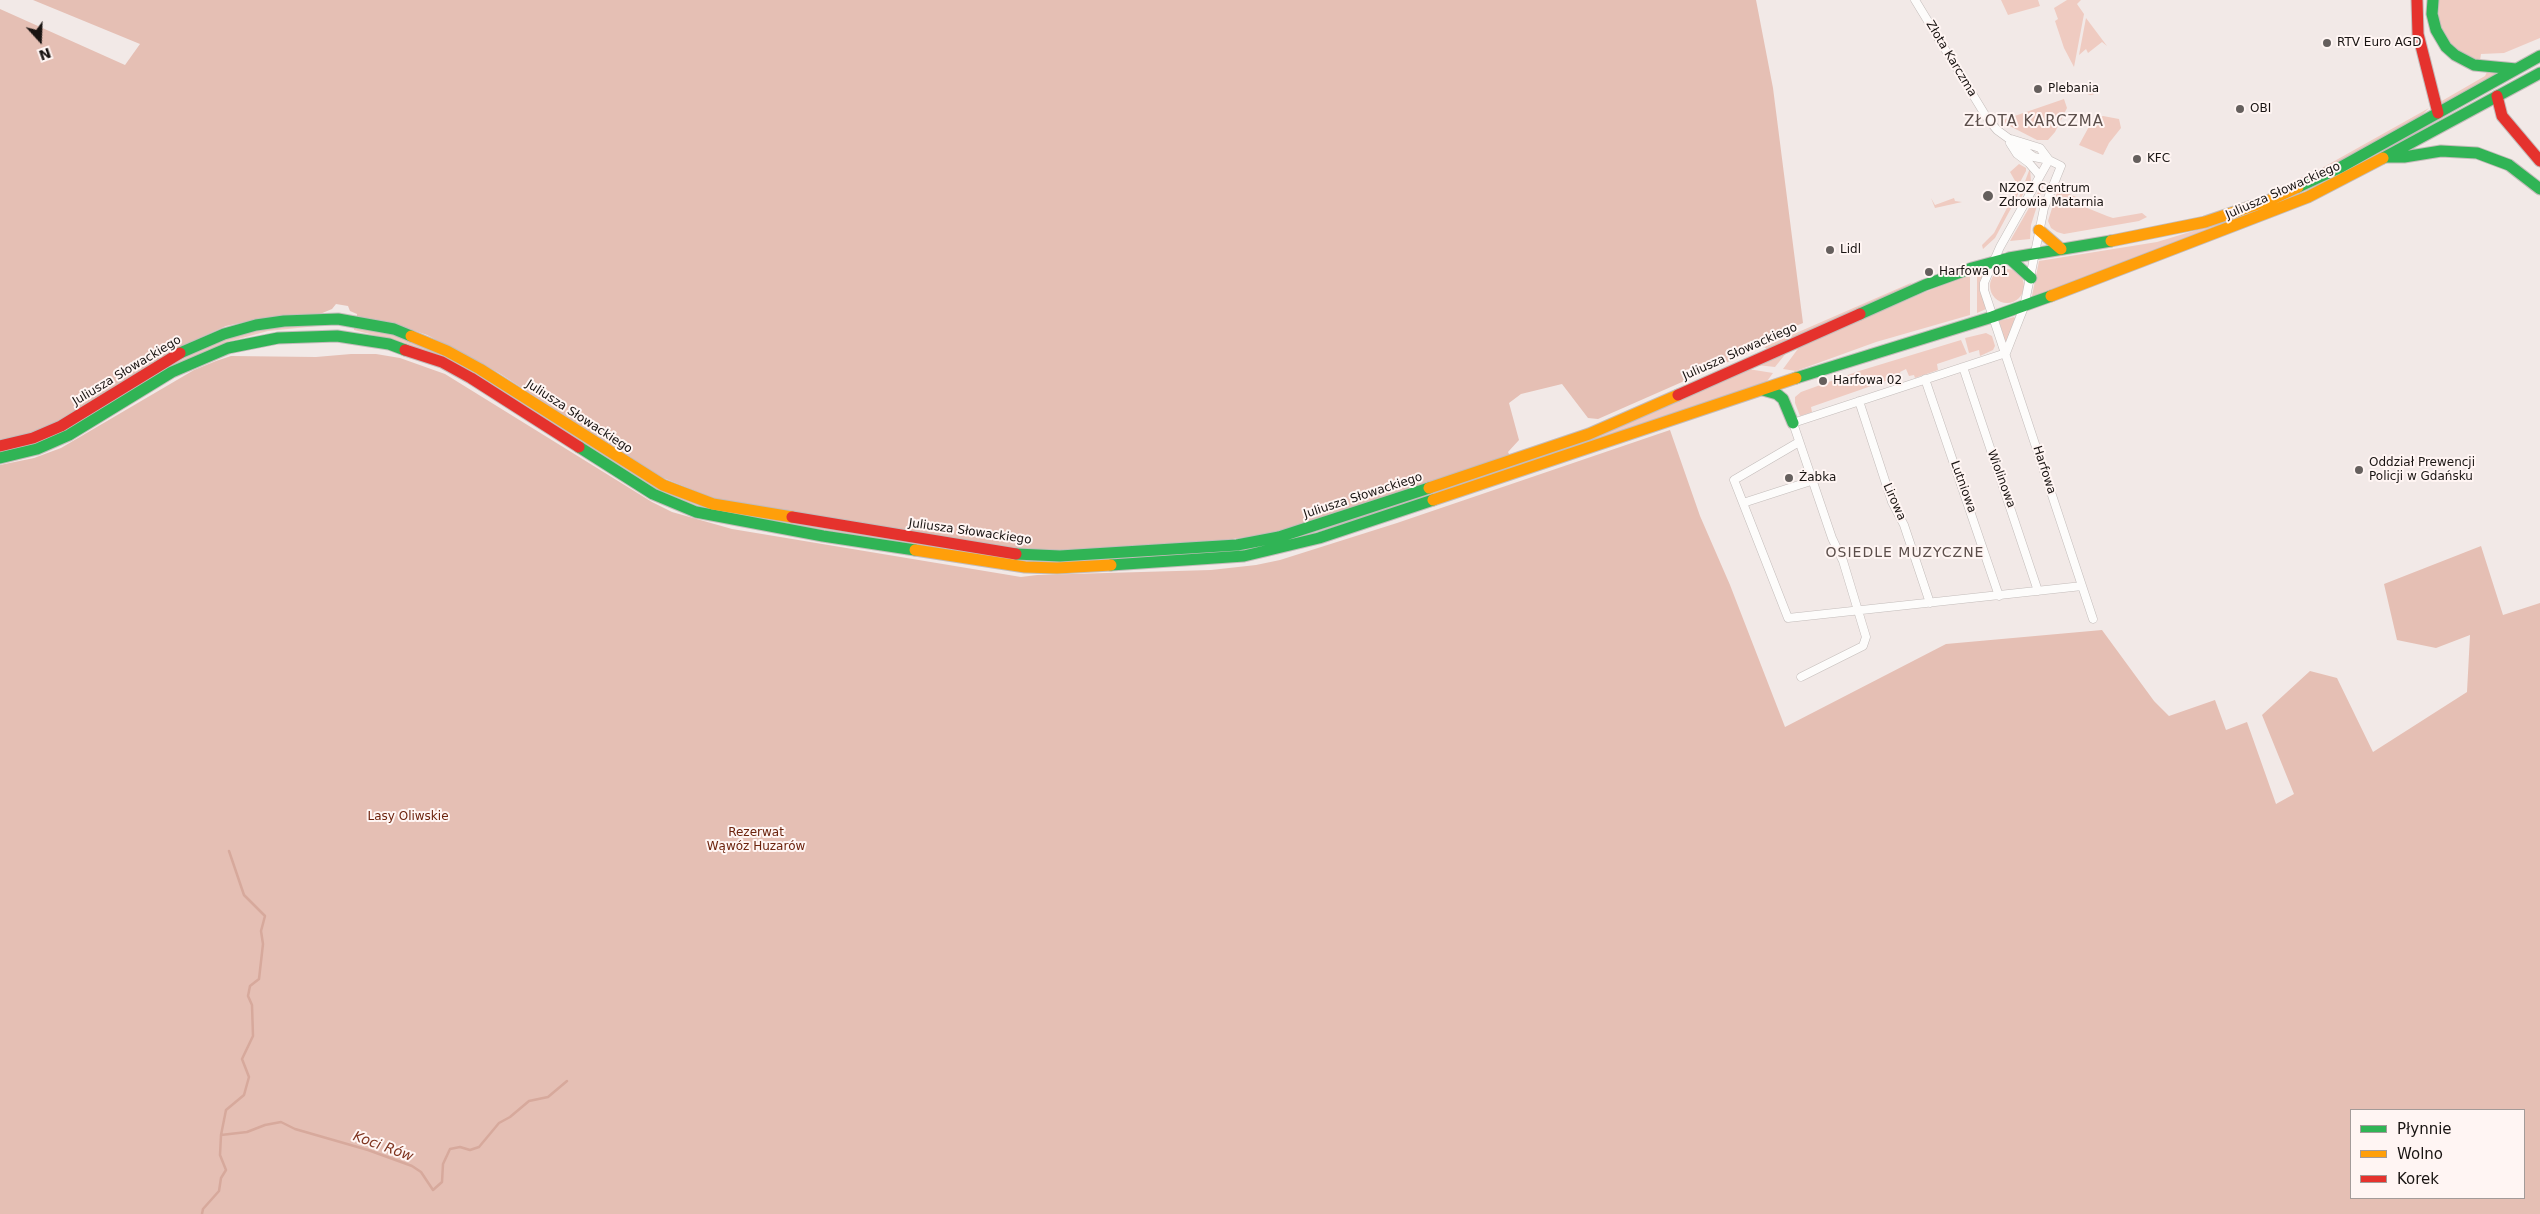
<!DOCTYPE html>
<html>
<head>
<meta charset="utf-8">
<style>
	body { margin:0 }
	#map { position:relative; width:2540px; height:1214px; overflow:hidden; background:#f2e9e7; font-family:"DejaVu Sans",sans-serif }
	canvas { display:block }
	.legend { position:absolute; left:2350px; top:1109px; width:175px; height:90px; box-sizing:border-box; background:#fff5f3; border:1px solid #a39b99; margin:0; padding:6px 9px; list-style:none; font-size:15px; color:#191412 }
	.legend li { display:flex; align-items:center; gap:10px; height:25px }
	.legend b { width:25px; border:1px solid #a39b99 }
	.north { position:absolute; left:15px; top:15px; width:50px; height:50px; -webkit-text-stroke:4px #fff5f3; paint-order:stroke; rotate:160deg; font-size:14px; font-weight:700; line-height:20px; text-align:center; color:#191412 }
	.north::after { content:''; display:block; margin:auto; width:18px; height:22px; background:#191412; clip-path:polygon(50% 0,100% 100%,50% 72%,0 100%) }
</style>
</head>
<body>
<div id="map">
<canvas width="2540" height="1214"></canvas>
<ul class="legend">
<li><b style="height:6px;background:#30b455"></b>Płynnie</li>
<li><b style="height:6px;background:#ff9f0a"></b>Wolno</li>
<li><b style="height:6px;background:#e5322d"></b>Korek</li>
</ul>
<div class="north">N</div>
</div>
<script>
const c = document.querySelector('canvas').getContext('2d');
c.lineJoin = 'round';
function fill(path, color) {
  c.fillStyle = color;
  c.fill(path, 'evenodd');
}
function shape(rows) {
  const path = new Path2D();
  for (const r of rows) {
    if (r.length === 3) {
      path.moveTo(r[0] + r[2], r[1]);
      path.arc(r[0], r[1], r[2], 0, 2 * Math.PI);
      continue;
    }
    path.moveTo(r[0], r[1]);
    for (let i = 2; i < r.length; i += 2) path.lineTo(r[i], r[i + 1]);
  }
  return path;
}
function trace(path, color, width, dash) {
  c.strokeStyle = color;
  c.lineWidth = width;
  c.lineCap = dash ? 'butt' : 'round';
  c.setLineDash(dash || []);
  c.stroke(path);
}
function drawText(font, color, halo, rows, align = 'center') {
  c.font = font + ' "DejaVu Sans",sans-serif';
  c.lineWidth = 4;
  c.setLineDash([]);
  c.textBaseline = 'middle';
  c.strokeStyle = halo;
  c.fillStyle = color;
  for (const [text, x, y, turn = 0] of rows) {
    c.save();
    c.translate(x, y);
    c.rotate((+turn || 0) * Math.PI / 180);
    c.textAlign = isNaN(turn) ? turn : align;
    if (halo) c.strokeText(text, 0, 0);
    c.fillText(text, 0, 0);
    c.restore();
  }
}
fill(shape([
	[2001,0,2038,0,2040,6,2008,15],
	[2067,0,2081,0,2077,4,2084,14,2074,67,2064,48,2055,21,2058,19,2054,8],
	[2438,0,2540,0,2540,38,2504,53,2481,54,2480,61,2454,48,2439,25],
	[2086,18,2107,46,2102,42,2088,53,2086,49,2079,55],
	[2487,72,2497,73,2441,105,2440,102,2485,76],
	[2091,89,6],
	[2064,99,2067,108,2055,132,2048,140,2037,140,2000,121],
	[2429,108,2421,116,2329,168,2268,193,2322,168],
	[2103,116,2119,119,2121,128,2109,143,2103,155,2079,145,2092,121],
	[2019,164,2026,168,2026,171,2018,186,2010,172],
	[2030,168,2031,181,2019,201,2018,200],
	[2045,180,2031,225,2030,239,2010,241],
	[2015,184,2019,191,2016,199,1995,238,1983,249,1982,245,1994,233,2008,206,2014,194,2010,186],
	[2058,189,2076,197,2075,203,2107,216,2113,218,2142,213,2147,217,2139,221,2064,234,2057,232,2051,228,2048,221],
	[1931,198,1935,205,1954,198,1955,201,1962,202,1935,208],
	[2223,222,2225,225,2033,298,2032,296,2039,261,2157,242],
	[2007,286,17],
	[1984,270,1980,288,1986,309,1977,313,1977,271],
	[1970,273,1970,315,1876,342,1796,371,1783,369,1800,346],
	[1913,282,1903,289,1767,349,1764,347],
	[2014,317,2015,318,2006,345,1999,321],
	[327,325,268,331,227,342,85,422,0,451,212,344,253,331,281,326],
	[354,326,394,335,445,355,664,491,690,502,767,519,961,551,870,538,706,509,653,488,405,343,354,330],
	[1986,333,1992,336,1995,346,1993,350,1980,356,1979,350,1969,353,1965,338],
	[1961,340,1967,354,1937,364,1938,370,1915,378,1914,375,1909,376,1906,369,1900,372,1902,379,1897,377,1811,407,1812,412,1800,416,1795,403,1795,397,1801,392,1859,371],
	[1787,352,1775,367,1757,365],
	[1748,369,1773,373,1765,384,1373,515,1276,543]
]), '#efcbc1');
fill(shape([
	[33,0,1756,0,1773,88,1803,323,1751,345,1748,353,1598,419,1588,418,1562,384,1521,394,1509,403,1519,440,1508,452,1510,456,1299,525,1269,534,1210,542,1043,551,1006,547,715,499,656,475,499,373,450,347,427,335,401,326,357,316,357,314,350,311,348,306,336,304,332,309,320,314,263,318,226,326,179,347,53,424,27,434,0,441,0,9,125,65,140,44],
	[351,354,376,354,400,358,445,374,652,502,672,512,732,529,1021,577,1037,575,1211,570,1256,565,1280,560,1397,523,1670,430,1700,516,1730,585,1785,727,1946,644,2102,630,2154,701,2169,716,2215,700,2226,730,2247,722,2276,804,2294,794,2262,715,2310,671,2337,678,2373,752,2467,692,2470,635,2436,648,2397,640,2384,584,2481,546,2503,615,2540,603,2540,1214,0,1214,0,465,34,458,61,448,194,370,216,361,231,356,316,357],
	[2351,1110,2524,1110,2524,1198,2351,1198]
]), '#e5bfb4');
trace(shape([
	[221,1135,226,1110,244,1095,249,1077,242,1059,253,1036,252,1005,248,996,250,986,259,979,263,944,261,931,265,916,244,895,229,851],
	[202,1214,203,1209,219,1191,221,1178,226,1170,220,1155,221,1135,247,1132,265,1125,281,1122,295,1129,368,1150,412,1166,421,1172,433,1190,442,1182,443,1164,450,1149,460,1147,470,1150,479,1147,499,1123,510,1117,529,1101,548,1097,567,1081]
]), '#d7a99c', 2.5);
const street = shape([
	[1915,0,1987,118,1997,130,2034,157,2049,160,2061,166,2044,208,2024,307,2006,353],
	[2011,139,2040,148,2049,160],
	[2010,143,2017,154,2029,163,2040,176],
	[2049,160,2000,247,1984,283,1984,290,2093,619],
	[1963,367,2038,591],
	[1925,379,1999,596],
	[1859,401,1892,502,1904,525,1930,603],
	[1799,442,1734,480,1788,618,2082,586],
	[1743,503,1811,481],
	[1801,677,1863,646,1866,637,1843,561,1832,538,1793,423,2006,353]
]);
const fast = shape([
	[2433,0,2432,14,2436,30,2446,47,2455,55,2474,65,2516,69],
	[2386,157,2404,157,2441,151,2477,153,2509,165,2540,189],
	[2383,158,2540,73],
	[2298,187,2341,167,2540,56],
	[2009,258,2031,278],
	[1860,314,1925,285,1972,268,2009,258,2111,241],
	[180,353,224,334,256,325,284,321,338,319,394,329,411,336],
	[1796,378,1992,317,2051,296],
	[1763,390,1777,394,1783,399,1793,423],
	[579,447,653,494,696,512,823,536,915,550],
	[0,458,37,449,69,435,172,372,228,348,278,338,337,336,389,344,405,350],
	[1016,554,1060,556,1237,545,1279,537,1429,488],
	[1111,565,1244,556,1319,538,1433,500]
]);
const slow = shape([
	[2039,230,2061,249],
	[2111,241,2205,222,2270,200,2298,187],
	[2051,296,2308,197,2383,158],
	[411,336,447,351,480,369,663,485,713,504,792,517],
	[1429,488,1589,434,1678,395],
	[1433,500,1796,378],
	[915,550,1025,567,1057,568,1111,565]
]);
const jam = shape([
	[2417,0,2418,34,2438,113],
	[2497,96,2502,116,2540,161],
	[405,350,442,362,471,378,579,447],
	[1678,395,1860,314],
	[0,446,33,438,61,426,180,353],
	[792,517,1016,554]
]);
trace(street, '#c3bcba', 9);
trace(fast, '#c3bcba', 13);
trace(slow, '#c3bcba', 13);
trace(jam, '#c3bcba', 13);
trace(street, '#fdfcfb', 8);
trace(fast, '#30b455', 11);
trace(slow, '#ff9f0a', 11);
trace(jam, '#e5322d', 11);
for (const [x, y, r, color] of [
	[2327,43,5,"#655f5d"],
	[2038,89,5,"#655f5d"],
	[2240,109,5,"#655f5d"],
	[2137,159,5,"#655f5d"],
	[1988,196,6,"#655f5d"],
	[1830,250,5,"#655f5d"],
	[1929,272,5,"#655f5d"],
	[1823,381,5,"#655f5d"],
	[2359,470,5,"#655f5d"],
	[1789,478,5,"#655f5d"]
]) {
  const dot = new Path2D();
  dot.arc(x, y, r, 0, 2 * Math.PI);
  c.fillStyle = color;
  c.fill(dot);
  trace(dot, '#fff5f3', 2);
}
drawText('12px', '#191412', '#fff5f3', [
	["RTV Euro AGD",2337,43],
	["Plebania",2048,89],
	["OBI",2250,109],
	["KFC",2147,159],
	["NZOZ Centrum",1999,189],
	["Zdrowia Matarnia",1999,203],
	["Lidl",1840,250],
	["Harfowa 01",1939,272],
	["Harfowa 02",1833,381],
	["Oddział Prewencji",2369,463],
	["Policji w Gdańsku",2369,477],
	["Żabka",1799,478]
], 'left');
drawText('12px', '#191412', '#fff5f3', [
	["Złota Karczma",1951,59,59],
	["Juliusza Słowackiego",2283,191,-24],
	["Juliusza Słowackiego",1740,352,-24],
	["Juliusza Słowackiego",127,371,-31],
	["Juliusza Słowackiego",579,417,33],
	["Harfowa",2044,470,72],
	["Wiolinowa",2001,479,70],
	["Lutniowa",1963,487,70],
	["Juliusza Słowackiego",1363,496,-18],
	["Lirowa",1894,502,66],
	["Juliusza Słowackiego",970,532,8]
]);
drawText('12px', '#6c230d', '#fff5f3', [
	["Lasy Oliwskie",408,817],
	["Rezerwat",756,833],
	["Wąwóz Huzarów",756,847]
]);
c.letterSpacing = '1px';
drawText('14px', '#5c4f4b', '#fff5f3', [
	["OSIEDLE MUZYCZNE",1905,553]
]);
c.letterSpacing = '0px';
drawText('italic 14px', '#7f341f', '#fff5f3', [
	["Koci Rów",383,1147,20]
]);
c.letterSpacing = '1px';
drawText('15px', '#5c4f4b', '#fff5f3', [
	["ZŁOTA KARCZMA",2034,122]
]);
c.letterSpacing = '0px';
</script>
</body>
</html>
